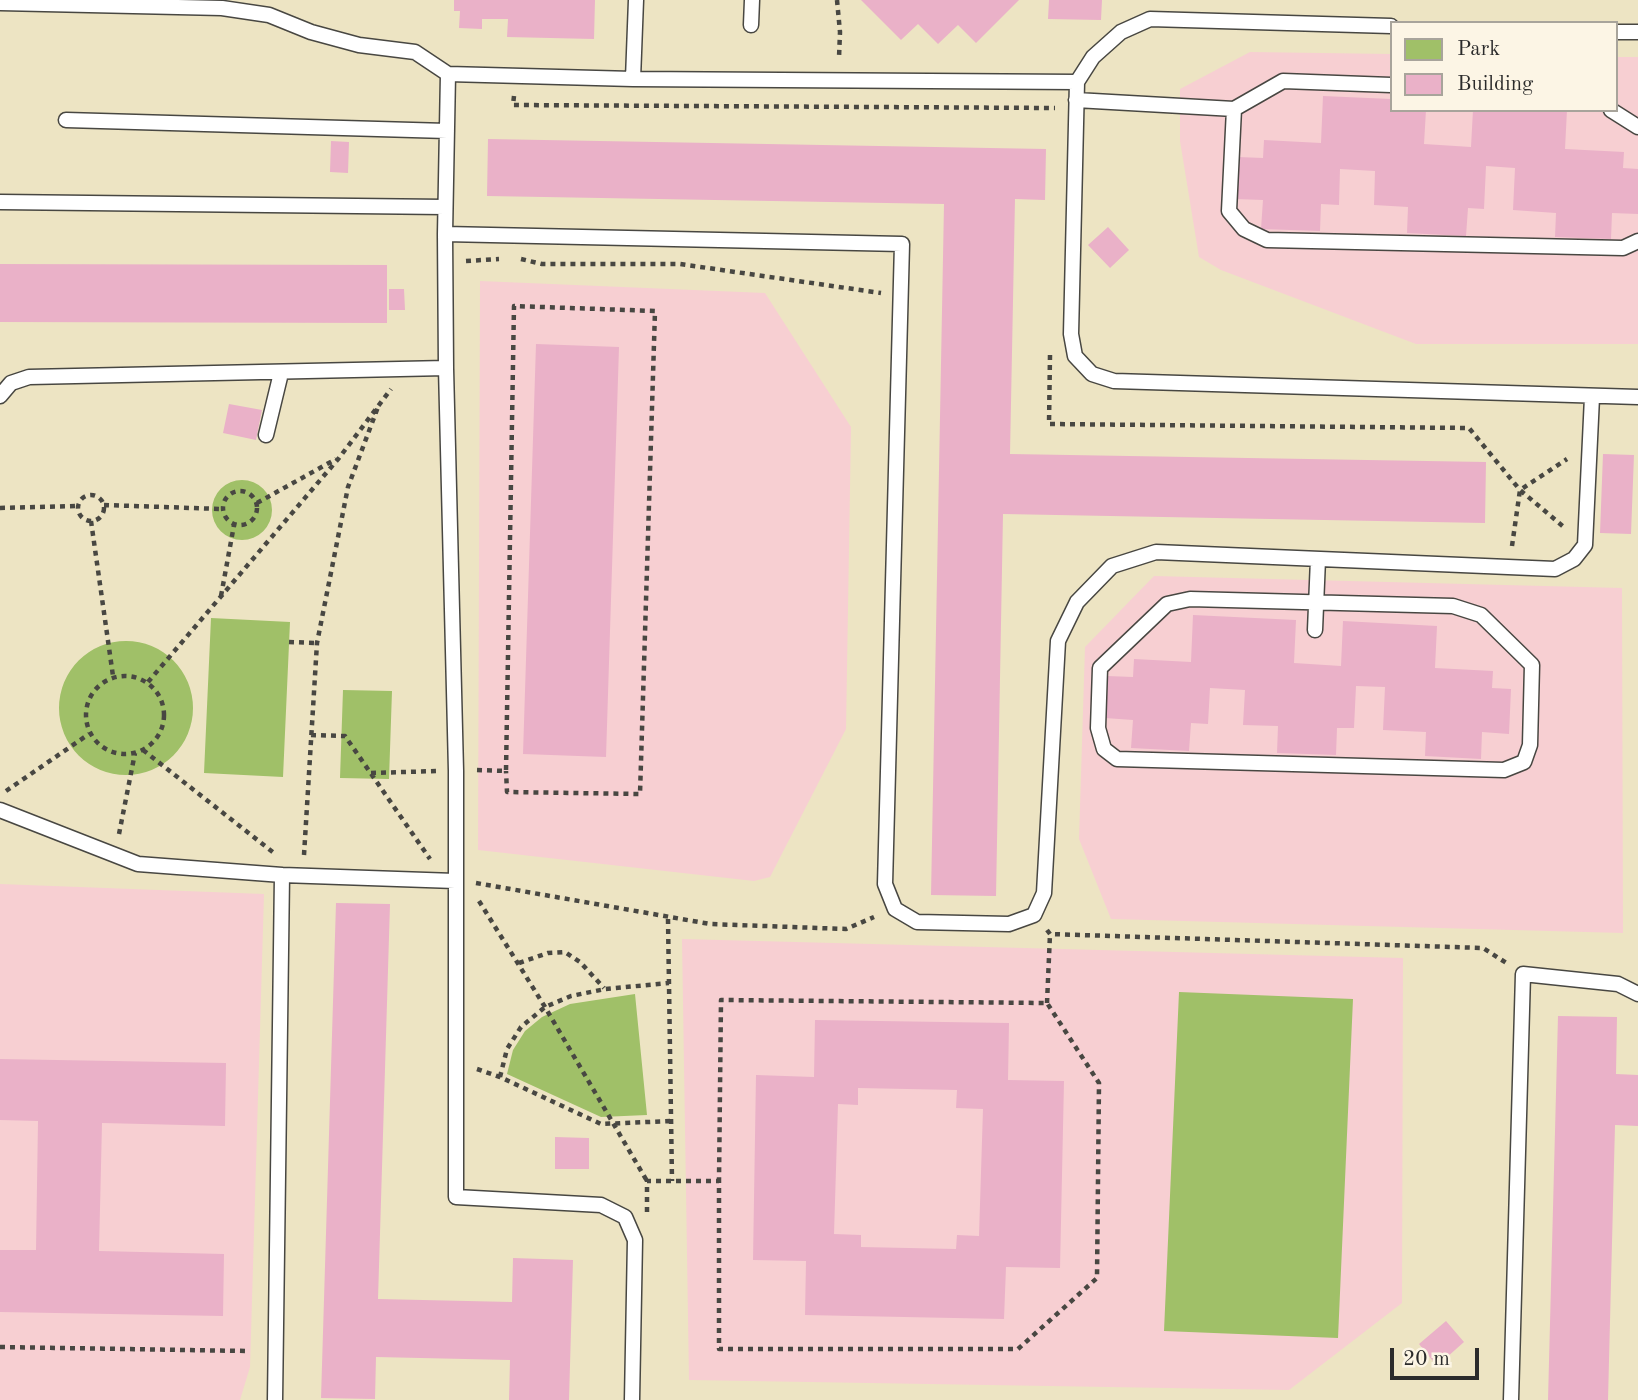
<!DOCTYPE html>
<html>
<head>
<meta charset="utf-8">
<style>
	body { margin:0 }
	#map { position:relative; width:1638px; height:1400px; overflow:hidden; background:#ede4c3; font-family:"Old Standard TT",serif }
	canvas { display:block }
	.legend { position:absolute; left:1390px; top:21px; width:228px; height:91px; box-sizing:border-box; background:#fcf5e5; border:2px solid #a8a49b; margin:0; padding:9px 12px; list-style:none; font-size:21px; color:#2b2b2b }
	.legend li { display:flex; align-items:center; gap:14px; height:35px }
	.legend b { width:35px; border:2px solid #a8a49b }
	.scale { position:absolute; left:1390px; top:1348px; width:89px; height:32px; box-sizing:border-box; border:4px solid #2b2b2b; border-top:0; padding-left:9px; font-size:21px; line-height:24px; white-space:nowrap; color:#2b2b2b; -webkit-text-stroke:5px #fcf5e5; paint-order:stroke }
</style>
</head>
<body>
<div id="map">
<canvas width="1638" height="1400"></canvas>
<ul class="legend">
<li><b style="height:19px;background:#a0c068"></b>Park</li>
<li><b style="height:19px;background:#eab1c8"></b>Building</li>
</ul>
<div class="scale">20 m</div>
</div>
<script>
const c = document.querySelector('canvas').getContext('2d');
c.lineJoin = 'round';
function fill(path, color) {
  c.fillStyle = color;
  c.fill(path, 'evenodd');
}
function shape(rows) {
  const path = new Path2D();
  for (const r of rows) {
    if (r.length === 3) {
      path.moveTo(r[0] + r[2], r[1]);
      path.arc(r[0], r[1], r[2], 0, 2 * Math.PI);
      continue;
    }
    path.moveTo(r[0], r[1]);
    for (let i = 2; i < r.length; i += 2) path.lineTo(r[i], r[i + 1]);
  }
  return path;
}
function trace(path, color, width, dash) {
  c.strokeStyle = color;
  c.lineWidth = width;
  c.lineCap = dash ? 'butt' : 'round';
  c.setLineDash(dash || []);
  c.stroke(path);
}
fill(shape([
	[1250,52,1391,54,1391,110,1615,110,1615,57,1638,57,1638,344,1416,344,1221,270,1199,257,1180,141,1180,89],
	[480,281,765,293,851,427,846,729,770,877,754,881,478,850],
	[1154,576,1622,588,1623,933,1111,919,1079,839,1085,647],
	[0,884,264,894,250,1367,240,1400,0,1400],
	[682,939,1403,958,1402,1303,1289,1390,689,1380]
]), '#f7cfd2');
fill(shape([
	[242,510,30],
	[211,618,290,622,283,777,204,773],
	[126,708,67],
	[343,690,392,691,389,779,340,778],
	[1179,992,1353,999,1338,1338,1164,1331],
	[635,994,647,1115,601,1117,507,1074,513,1050,525,1031,542,1017,570,1004]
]), '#a0c068');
fill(shape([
	[454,0,595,0,594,39,507,37,508,19,482,19,482,29,459,28,460,11,454,11],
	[861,0,1019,0,976,43,958,25,938,44,918,24,901,40],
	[1049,0,1102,0,1101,20,1048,19],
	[1323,96,1391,99,1391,110,1426,110,1424,144,1471,147,1473,110,1567,110,1565,149,1624,152,1623,168,1638,169,1638,214,1612,213,1611,239,1555,237,1556,213,1513,210,1515,168,1486,166,1484,209,1468,208,1466,236,1407,233,1408,207,1374,205,1375,171,1340,169,1339,205,1321,204,1320,231,1261,229,1263,200,1235,199,1238,157,1263,158,1264,140,1321,143],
	[488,139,1046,149,1045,200,1015,199,1010,454,1486,462,1485,523,1003,514,996,896,931,895,944,204,487,196],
	[331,141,349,142,348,173,330,172],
	[1108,227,1129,250,1110,268,1088,245],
	[0,264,387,265,387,323,0,322],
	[389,289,404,289,405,310,389,310],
	[536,344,619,347,606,757,523,754],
	[229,404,262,410,256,440,223,433],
	[1603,454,1634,455,1631,534,1600,533],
	[1193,615,1296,620,1294,663,1341,666,1343,621,1437,626,1435,668,1493,671,1492,688,1511,689,1509,734,1482,732,1481,759,1425,756,1426,732,1383,730,1385,687,1356,686,1354,728,1337,728,1336,755,1277,753,1278,726,1243,725,1245,690,1210,688,1208,724,1191,723,1189,751,1131,748,1133,720,1105,718,1107,676,1133,677,1134,659,1191,662],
	[336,903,390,904,378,1299,512,1302,513,1258,573,1260,569,1400,509,1400,510,1360,376,1357,375,1399,321,1398],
	[1558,1016,1617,1017,1616,1074,1638,1075,1638,1126,1615,1125,1608,1400,1548,1400],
	[815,1020,1009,1023,1008,1080,1064,1081,1060,1268,1006,1267,1004,1319,805,1315,806,1261,753,1260,756,1075,814,1077],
	[858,1088,957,1090,956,1108,983,1109,979,1236,957,1235,956,1249,861,1247,861,1235,834,1234,838,1104,858,1105],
	[0,1059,226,1063,225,1126,102,1123,99,1251,224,1254,223,1316,0,1312,0,1250,36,1250,38,1121,0,1120],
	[555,1137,589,1138,589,1169,555,1169],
	[1446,1321,1464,1342,1437,1366,1419,1344]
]), '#eab1c8');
const lane = shape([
	[0,3,222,8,269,15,311,32,359,45,415,52,448,74,633,79,1077,82],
	[751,25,752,0],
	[1391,26,1150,19,1121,32,1093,57,1077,82,1071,334,1075,356,1092,374,1114,381,1638,397],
	[1615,32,1638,32],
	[448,74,445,234,446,368,456,771,456,1197,601,1205,625,1217,635,1240,632,1400],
	[633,79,636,0],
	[1076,100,1234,109,1283,81,1391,85],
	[1234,109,1229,211,1244,229,1267,240,1623,248,1638,241],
	[1611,110,1638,127],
	[66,120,447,131],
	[0,202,445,207],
	[445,234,902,244,885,884,895,909,917,922,1009,924,1034,915,1044,893,1058,641,1077,602,1112,566,1156,552,1555,569,1574,559,1585,545,1592,397],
	[0,396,11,383,29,377,446,368],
	[266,435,281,373],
	[1190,599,1453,606,1481,615,1532,665,1530,745,1524,762,1504,770,1117,759,1104,749,1098,728,1100,668,1167,604,1190,599],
	[1315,630,1318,559],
	[0,810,138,864,282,875],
	[275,1400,282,875,455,881],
	[1511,1400,1523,974,1618,984,1638,994]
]);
trace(lane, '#484742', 17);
trace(shape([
	[837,0,840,32,839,58],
	[514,96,513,105,1055,108],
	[521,259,542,264,680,264,881,293],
	[466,261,499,259],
	[1050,355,1049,424,1469,428,1520,490,1565,528],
	[240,508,17],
	[91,508,13],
	[257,503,336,459],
	[104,505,222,509],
	[0,508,77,506],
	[91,521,113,676],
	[1512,546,1520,490,1567,459],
	[221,596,234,525],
	[289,642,317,643],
	[125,715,39],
	[148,682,339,458,391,389],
	[311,735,345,736,430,859],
	[143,750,274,853],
	[477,770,506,771,514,306,655,311,640,794,507,792,506,771],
	[371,773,437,771],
	[6,791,89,734],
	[119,834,135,753],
	[304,855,317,643,348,487,378,407],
	[476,883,710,924,846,929,874,917],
	[479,901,545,1007,647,1181],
	[668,919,672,1181],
	[1047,930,1050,934,1483,948,1508,964],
	[519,963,548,953,565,952,580,962,604,988],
	[1047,1003,1050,934],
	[477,1069,500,1077,601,1124,671,1121],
	[500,1077,507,1049,521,1027,545,1007,571,996,605,989,669,983],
	[647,1212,647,1181,719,1181,719,1349,1018,1349,1097,1278,1099,1083,1047,1003,721,1000,719,1181],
	[0,1347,248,1351]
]), '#484742', 4.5, [5, 5]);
trace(lane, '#fff', 14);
</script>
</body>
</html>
